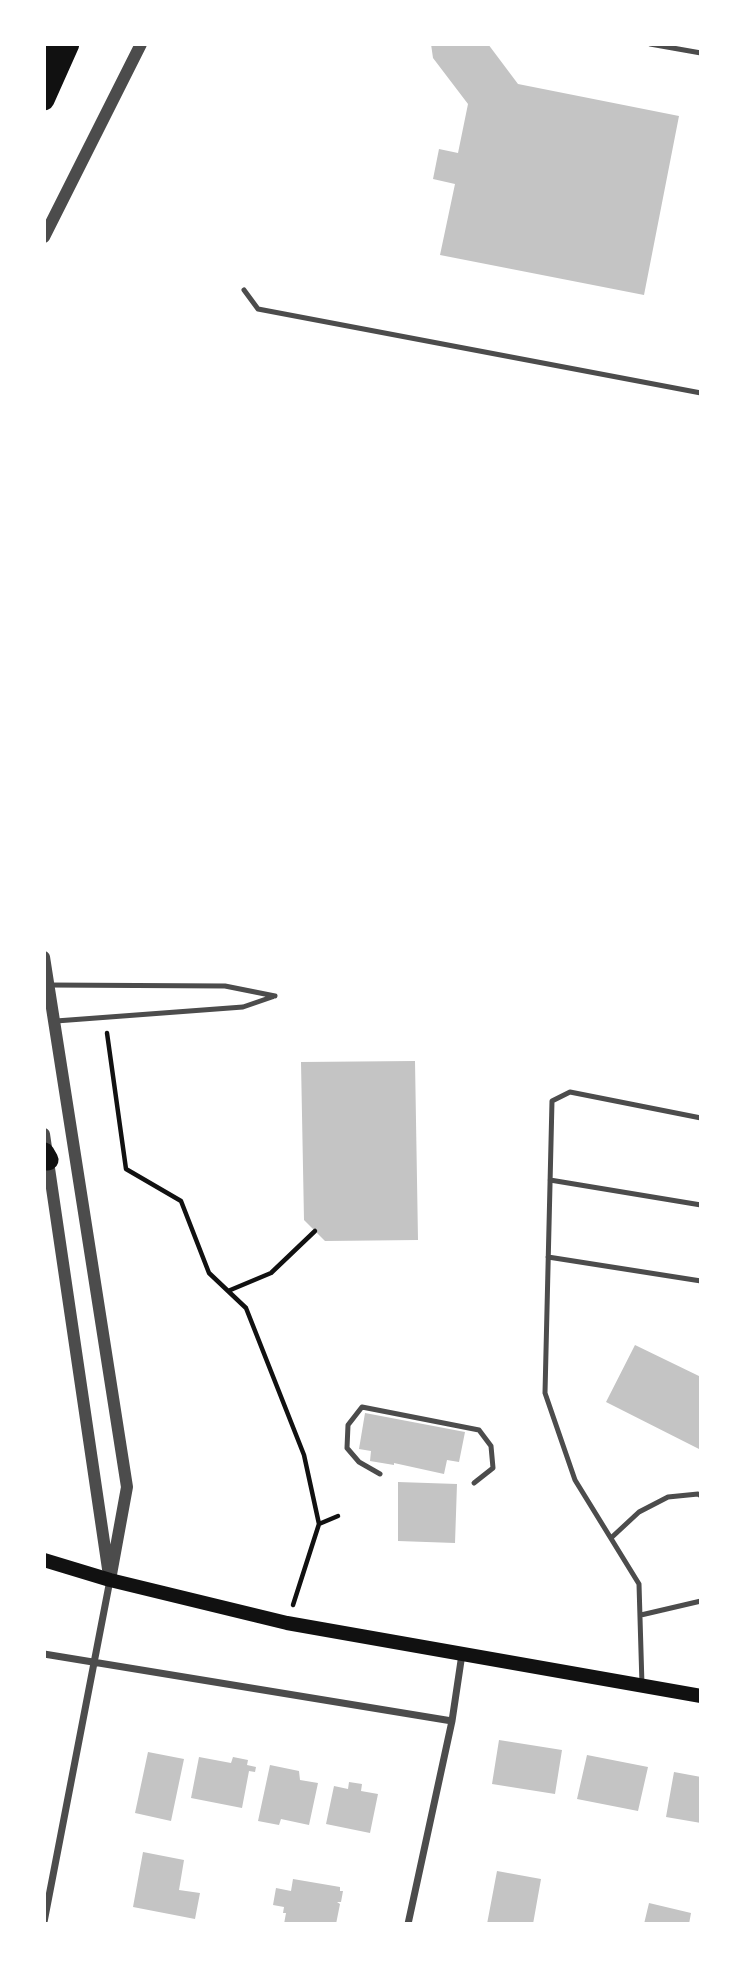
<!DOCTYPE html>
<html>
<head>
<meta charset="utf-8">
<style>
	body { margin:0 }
	#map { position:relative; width:745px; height:1968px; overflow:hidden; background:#fff; font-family:"Fira Sans",sans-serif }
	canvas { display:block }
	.frame { position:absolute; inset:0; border:46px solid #fff; pointer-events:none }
</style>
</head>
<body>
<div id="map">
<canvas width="745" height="1968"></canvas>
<div class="frame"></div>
</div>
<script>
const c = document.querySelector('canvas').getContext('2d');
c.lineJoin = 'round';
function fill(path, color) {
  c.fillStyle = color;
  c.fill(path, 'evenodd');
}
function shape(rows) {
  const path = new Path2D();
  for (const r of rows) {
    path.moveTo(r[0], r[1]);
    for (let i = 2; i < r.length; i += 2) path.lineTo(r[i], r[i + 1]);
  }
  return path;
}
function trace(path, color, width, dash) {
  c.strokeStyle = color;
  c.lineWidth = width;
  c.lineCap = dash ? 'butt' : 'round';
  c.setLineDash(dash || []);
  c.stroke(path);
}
fill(shape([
	[431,44,488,44,518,84,679,116,644,295,440,255,455,184,433,179,439,149,458,153,468,104,433,58],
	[415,1061,418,1240,325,1241,304,1220,301,1062],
	[635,1345,701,1377,701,1450,606,1402],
	[365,1413,465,1432,459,1462,447,1460,444,1474,394,1463,394,1465,370,1461,371,1451,359,1449],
	[398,1482,457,1484,455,1543,398,1541],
	[499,1740,562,1750,555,1794,492,1784],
	[148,1752,184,1759,171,1821,135,1813],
	[587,1755,648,1767,638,1811,577,1799],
	[199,1757,231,1763,233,1757,248,1760,247,1765,256,1767,255,1772,249,1771,242,1808,191,1798],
	[270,1765,299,1771,300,1780,318,1783,309,1825,281,1819,279,1825,258,1821],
	[674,1772,701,1777,701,1823,666,1817],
	[349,1782,362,1784,361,1791,378,1794,370,1833,326,1824,334,1786,348,1789],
	[143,1852,184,1860,179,1890,200,1893,195,1919,133,1907],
	[497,1871,541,1879,533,1924,487,1924],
	[293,1879,340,1887,340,1891,343,1891,341,1902,337,1902,340,1904,336,1924,284,1924,286,1913,283,1913,284,1907,273,1905,276,1888,291,1891],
	[649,1903,691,1913,689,1924,644,1924]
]), '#c4c4c4');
trace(shape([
	[107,1033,126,1169,181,1201,209,1273,246,1308,304,1455,319,1524,293,1605],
	[228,1291,271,1273,315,1231],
	[319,1524,338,1516]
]), '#111', 4.5);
trace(shape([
	[650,44,701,53],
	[244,290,258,309,701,393],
	[48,985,225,986,275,996],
	[56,1021,243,1007,272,997],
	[550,1180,701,1205],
	[548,1257,701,1281],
	[380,1474,359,1462,347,1448,348,1425,362,1407,479,1430,491,1446,493,1468,474,1483],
	[611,1538,639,1512,668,1497,698,1494,701,1496],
	[641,1615,701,1601],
	[642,1685,639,1584,575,1480,545,1393,552,1101,570,1092,701,1118]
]), '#4c4c4c', 5);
trace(shape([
	[44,1654,452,1721],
	[44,1922,110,1580],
	[408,1924,452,1721,462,1654]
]), '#4c4c4c', 7);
trace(shape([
	[44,237,141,44],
	[44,957,127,1487,110,1580],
	[44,1134,108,1569]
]), '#4c4c4c', 12);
trace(shape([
	[44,1560,110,1580,287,1623,701,1696]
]), '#111', 14);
trace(shape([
	[44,60,52,44],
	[44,100,69,44],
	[44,1153,48,1160]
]), '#111', 21);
</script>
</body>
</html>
